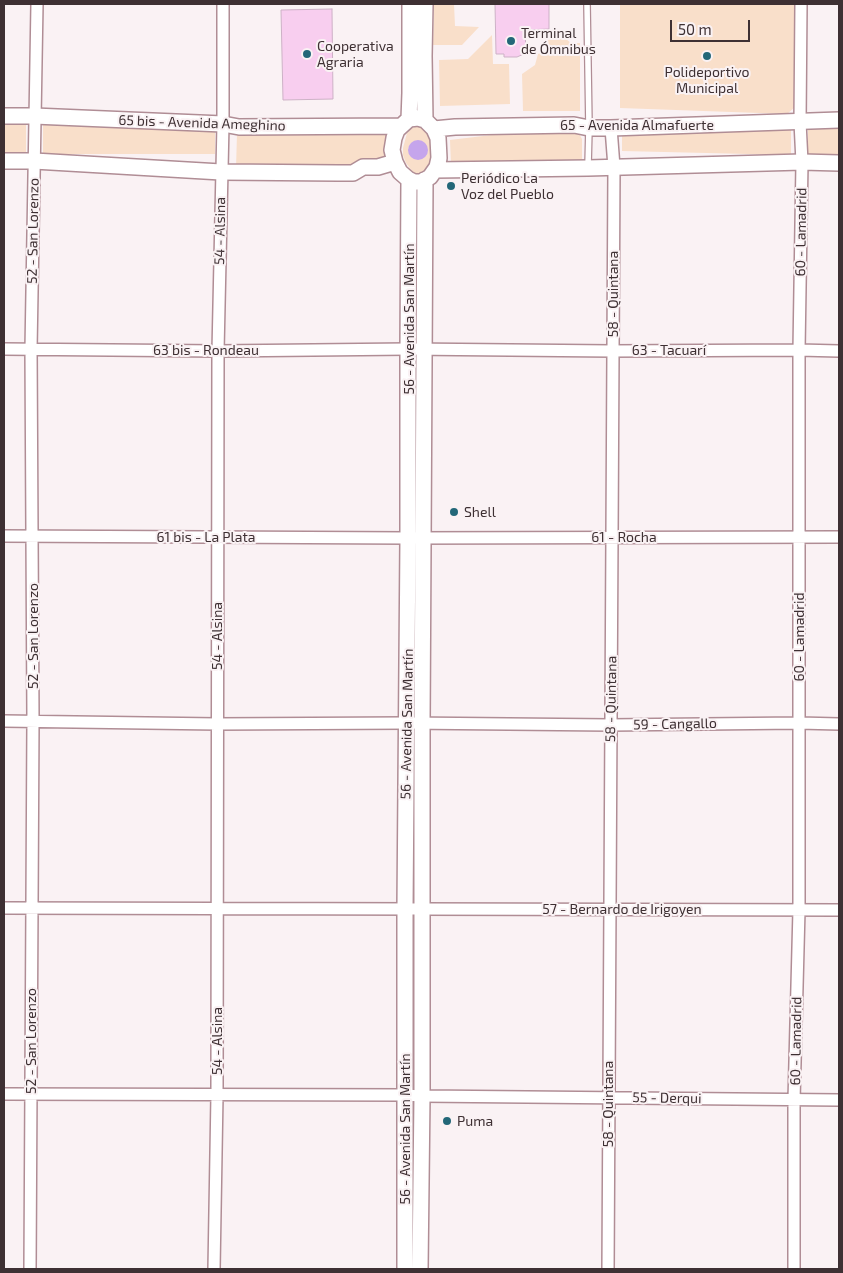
<!DOCTYPE html>
<html>
<head>
<meta charset="utf-8">
<style>
	body { margin:0 }
	#map { position:relative; width:843px; height:1273px; overflow:hidden; background:#faf2f4; font-family:"Exo 2",sans-serif }
	canvas { display:block }
	.frame { position:absolute; inset:0; border:5px solid #3e3033; pointer-events:none }
	.scale { position:absolute; left:670px; top:20px; width:80px; height:22px; box-sizing:border-box; border:2px solid #3e3033; border-top:0; padding-left:6px; font-size:15px; line-height:18px; white-space:nowrap; color:#3e3033; -webkit-text-stroke:4px #faf2f4; paint-order:stroke }
</style>
</head>
<body>
<div id="map">
<canvas width="843" height="1273"></canvas>
<div class="frame"></div>
<div class="scale">50 m</div>
</div>
<script>
const c = document.querySelector('canvas').getContext('2d');
c.lineJoin = 'round';
function fill(path, color) {
  c.fillStyle = color;
  c.fill(path, 'evenodd');
}
function shape(rows) {
  const path = new Path2D();
  for (const r of rows) {
    if (r.length === 3) {
      path.moveTo(r[0] + r[2], r[1]);
      path.arc(r[0], r[1], r[2], 0, 2 * Math.PI);
      continue;
    }
    path.moveTo(r[0], r[1]);
    for (let i = 2; i < r.length; i += 2) path.lineTo(r[i], r[i + 1]);
  }
  return path;
}
function trace(path, color, width, dash) {
  c.strokeStyle = color;
  c.lineWidth = width;
  c.lineCap = dash ? 'butt' : 'round';
  c.setLineDash(dash || []);
  c.stroke(path);
}
function drawText(font, color, halo, rows, align = 'center') {
  c.font = font + ' "Exo 2",sans-serif';
  c.lineWidth = 4;
  c.setLineDash([]);
  c.textBaseline = 'middle';
  c.strokeStyle = halo;
  c.fillStyle = color;
  for (const [text, x, y, turn = 0] of rows) {
    c.save();
    c.translate(x, y);
    c.rotate((+turn || 0) * Math.PI / 180);
    c.textAlign = isNaN(turn) ? turn : align;
    if (halo) c.strokeText(text, 0, 0);
    c.fillText(text, 0, 0);
    c.restore();
  }
}
fill(shape([
	[434,4,454,4,455,26,479,27,462,45,433,45],
	[620,4,795,4,794,108,787,114,620,108],
	[492,35,493,64,509,64,510,104,440,106,439,60,468,59],
	[562,36,571,43,580,43,580,111,523,111,522,74,535,65,538,54,547,50,546,40,553,39,555,37],
	[43,124,215,124,215,154,43,154],
	[4,125,26,125,26,155,4,154],
	[419,125,423,126,432,136,432,162,426,173,416,175,412,171,406,163,403,155,403,148,407,133,412,128],
	[411,143,426,145,427,152,408,149],
	[574,125,582,139,582,164,451,165,450,140],
	[622,125,791,130,791,155,622,151],
	[808,128,839,128,839,154,808,154],
	[237,134,388,134,393,157,377,158,348,169,236,168],
	[415,187,419,187,419,333,414,333],
	[412,734,416,734,415,896,411,896],
	[410,919,414,919,415,1081,411,1081],
	[410,1108,414,1108,415,1269,411,1269]
]), '#f9dfca');
fill(shape([
	[418,150,10]
]), '#c5a5ec');
const building = shape([
	[495,4,549,4,549,29,525,30,526,53,517,57,504,57,504,54,496,54,495,4],
	[332,9,333,99,283,100,281,10,332,9]
]);
fill(building, '#f8ceef');
trace(building, '#cdb1c6', 1);
const lane = shape([
	[587,4,589,128,588,166]
]);
const street = shape([
	[4,349,218,351,408,349,612,351,799,350,839,351],
	[4,536,408,538,839,537],
	[4,721,217,724,407,723,610,725,799,723,839,724],
	[4,908,839,910],
	[4,1094,405,1095,422,1096,839,1100],
	[30,1269,33,720,31,349,37,4],
	[214,1269,217,1095,218,351,223,124,223,4],
	[608,1269,614,167,611,128],
	[794,1269,794,1100,799,910,799,350,802,162,800,122,801,4]
]);
const secondary = shape([
	[425,4,424,56,425,120],
	[4,116,34,116,223,124,239,127,400,126],
	[418,118,425,120,434,129,438,138,439,158,437,167,430,177,421,182,414,182,408,179,400,172,395,162,392,150,394,138,397,130,409,119,418,118],
	[409,119,410,93,410,4],
	[434,129,455,127,514,126,574,125,589,128,611,128,839,120],
	[4,161,34,161,221,172,338,173,353,173,363,167,378,167,395,162],
	[435,170,588,168,802,162,839,163],
	[405,1269,405,908,408,538,408,349,409,180],
	[420,1269,422,1096,422,724,425,181,424,180]
]);
trace(lane, '#b08d95', 8);
trace(street, '#b08d95', 14);
trace(secondary, '#b08d95', 18);
trace(lane, '#fff', 5.5);
trace(street, '#fff', 11);
trace(secondary, '#fff', 15);
for (const [x, y, r, color] of [
	[511,41,5,"#236778"],
	[307,54,5,"#236778"],
	[707,56,5,"#236778"],
	[451,186,5,"#236778"],
	[454,512,5,"#236778"],
	[447,1121,5,"#236778"]
]) {
  const dot = new Path2D();
  dot.arc(x, y, r, 0, 2 * Math.PI);
  c.fillStyle = color;
  c.fill(dot);
  trace(dot, '#faf2f4', 2);
}
drawText('14px', '#3e3033', '#faf2f4', [
	["Terminal",521,33],
	["de Ómnibus",521,49],
	["Cooperativa",317,46],
	["Agraria",317,62],
	["Polideportivo",707,72,"center"],
	["Municipal",707,88,"center"],
	["Periódico La",461,178],
	["Voz del Pueblo",461,194],
	["Shell",464,512],
	["Puma",457,1121]
], 'left');
drawText('14px', '#3e3033', '#faf2f4', [
	["65 bis - Avenida Ameghino",202,123,2],
	["65 - Avenida Almafuerte",637,125],
	["52 - San Lorenzo",33,231,-89],
	["54 - Alsina",220,231,-89],
	["60 - Lamadrid",801,232,-89],
	["58 - Quintana",613,294,-90],
	["56 - Avenida San Martín",409,319,-90],
	["63 bis - Rondeau",206,350],
	["63 - Tacuarí",669,350],
	["61 bis - La Plata",206,537],
	["61 - Rocha",624,537],
	["52 - San Lorenzo",33,636,-90],
	["54 - Alsina",217,636,-90],
	["60 - Lamadrid",799,637,-90],
	["58 - Quintana",611,699,-89],
	["56 - Avenida San Martín",407,724,-89],
	["59 - Cangallo",675,724,-1],
	["57 - Bernardo de Irigoyen",622,909],
	["52 - San Lorenzo",31,1041,-90],
	["54 - Alsina",217,1041,-90],
	["60 - Lamadrid",796,1041,-89],
	["55 - Derqui",667,1098,1],
	["58 - Quintana",608,1104,-90],
	["56 - Avenida San Martín",405,1129,-90]
]);
</script>
</body>
</html>
